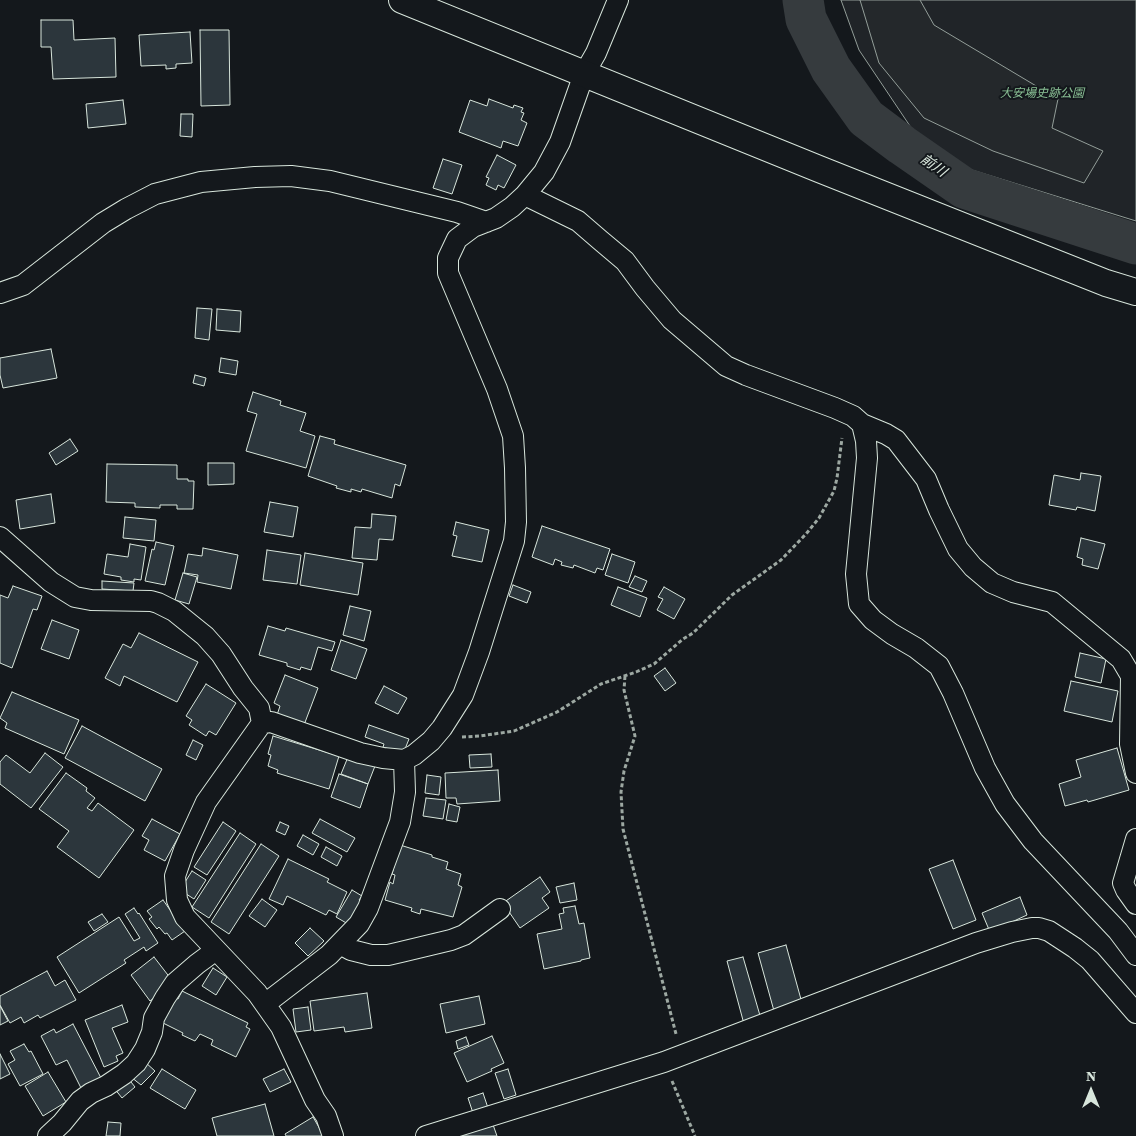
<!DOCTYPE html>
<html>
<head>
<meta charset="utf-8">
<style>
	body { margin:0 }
	#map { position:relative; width:1136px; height:1136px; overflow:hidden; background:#14181c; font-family:"Source Serif 4",serif }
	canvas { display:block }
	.north { position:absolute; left:1066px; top:1066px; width:50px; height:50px; -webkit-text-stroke:4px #14181c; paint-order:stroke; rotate:0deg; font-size:14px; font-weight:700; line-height:20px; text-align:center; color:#d8e6dc }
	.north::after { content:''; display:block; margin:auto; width:18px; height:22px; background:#d8e6dc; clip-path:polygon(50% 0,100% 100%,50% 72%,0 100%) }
</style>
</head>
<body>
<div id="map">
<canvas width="1136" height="1136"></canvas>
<div class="north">N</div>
</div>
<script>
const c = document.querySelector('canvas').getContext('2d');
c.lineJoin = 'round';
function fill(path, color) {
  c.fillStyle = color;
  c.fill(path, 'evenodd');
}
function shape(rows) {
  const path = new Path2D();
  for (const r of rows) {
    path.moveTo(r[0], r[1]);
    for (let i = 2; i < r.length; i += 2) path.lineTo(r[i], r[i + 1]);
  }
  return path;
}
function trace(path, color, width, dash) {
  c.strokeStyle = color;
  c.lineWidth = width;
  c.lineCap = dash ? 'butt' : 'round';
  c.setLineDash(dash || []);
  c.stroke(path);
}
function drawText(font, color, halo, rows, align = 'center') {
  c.font = font + ' "Source Serif 4","Noto Sans JP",serif';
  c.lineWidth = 4;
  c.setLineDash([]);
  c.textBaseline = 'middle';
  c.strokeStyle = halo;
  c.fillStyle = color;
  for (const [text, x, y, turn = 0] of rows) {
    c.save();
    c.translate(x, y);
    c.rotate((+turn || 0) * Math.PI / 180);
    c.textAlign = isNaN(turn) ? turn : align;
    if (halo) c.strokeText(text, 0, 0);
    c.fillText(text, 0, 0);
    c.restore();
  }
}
const green = shape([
	[841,0,1136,0,1136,221,972,170,916,135,859,50,841,0]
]);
fill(green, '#202428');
trace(green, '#939e99', 1);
const parking = shape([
	[860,0,920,0,934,25,1058,99,1052,128,1103,151,1084,183,993,151,924,118,879,63,860,0]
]);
fill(parking, '#24282b');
trace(parking, '#939e99', 1);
trace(shape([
	[803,0,806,19,831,69,866,118,902,145,964,188,1136,244]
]), '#363b3e', 41);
const building = shape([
	[41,20,73,20,74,40,115,38,116,77,53,79,51,47,41,47,41,20],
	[200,30,229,30,230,105,201,106,200,30],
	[190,32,192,63,176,64,176,68,166,69,166,65,141,66,139,35,190,32],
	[489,99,513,108,514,105,523,108,521,112,524,113,521,120,527,123,518,146,503,141,501,148,459,132,470,100,487,106,489,99],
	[123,100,126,124,88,128,86,104,123,100],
	[181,114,193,114,192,137,180,136,181,114],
	[497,155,516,165,504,188,498,185,496,190,486,185,489,178,486,177,497,155],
	[443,159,462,165,452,194,433,188,443,159],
	[197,308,212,309,209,340,195,338,197,308],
	[217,309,241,311,240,332,216,330,217,309],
	[51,349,57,378,3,388,0,375,0,358,51,349],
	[221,358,238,361,236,375,219,372,221,358],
	[195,375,206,378,204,386,193,383,195,375],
	[253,392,281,401,280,405,306,413,300,431,315,436,306,468,246,451,257,414,247,411,253,392],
	[320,436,335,440,334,444,406,465,400,486,395,484,392,498,362,489,361,492,351,489,351,492,336,488,337,486,308,476,320,436],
	[70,439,78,451,56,465,49,453,70,439],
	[208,463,234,463,234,484,208,485,208,463],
	[107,464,177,465,177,479,188,479,188,481,194,481,193,509,177,509,177,505,160,505,160,508,135,507,135,503,106,502,107,464],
	[1081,473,1101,476,1095,511,1077,507,1076,510,1049,505,1054,475,1080,480,1081,473],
	[51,494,55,523,20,529,16,500,51,494],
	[270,502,298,507,293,537,264,532,270,502],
	[372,514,396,516,393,540,379,539,377,560,352,558,355,527,371,528,372,514],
	[125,517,156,520,154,541,123,538,125,517],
	[456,522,489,530,482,562,452,556,457,536,453,535,456,522],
	[542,526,610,549,603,570,597,568,595,573,574,565,573,568,561,565,562,562,555,559,553,565,532,557,542,526],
	[1081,538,1105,544,1098,569,1082,565,1083,559,1077,557,1081,538],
	[156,542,174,546,165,585,145,581,152,549,154,550,156,542],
	[130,544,146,547,141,580,134,579,134,582,121,580,121,577,104,574,107,554,128,557,130,544],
	[203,548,238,555,231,589,197,582,198,575,184,573,188,554,202,556,203,548],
	[267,550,301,555,297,584,263,580,267,550],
	[305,553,363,563,358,595,300,585,305,553],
	[612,554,635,562,628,583,605,575,612,554],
	[183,573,197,577,189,604,175,600,183,573],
	[635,576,647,581,642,592,629,587,635,576],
	[102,581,134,583,133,591,102,589,102,581],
	[513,585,531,592,527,603,509,596,513,585],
	[13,586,42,596,37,610,33,609,12,668,0,663,0,595,8,598,13,586],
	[618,587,647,598,640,617,611,605,618,587],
	[664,587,685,599,674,619,657,610,663,599,658,597,664,587],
	[350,606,371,611,364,641,343,635,350,606],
	[52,620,79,630,69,659,41,649,52,620],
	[268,626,285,631,286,628,335,642,332,651,318,647,311,670,301,667,300,670,287,666,287,663,259,655,268,626],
	[139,633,198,662,177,702,124,676,120,686,105,678,123,644,131,648,139,633],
	[341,640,367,649,356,679,331,670,341,640],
	[1080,653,1106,659,1101,683,1075,677,1080,653],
	[665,668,676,683,665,691,654,676,665,668],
	[285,675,318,688,304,725,277,715,280,706,274,703,285,675],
	[1071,681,1118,691,1112,722,1064,711,1071,681],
	[206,684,236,703,216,735,209,731,206,736,189,725,192,720,186,716,206,684],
	[384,686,407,698,398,714,375,703,384,686],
	[12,692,79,720,64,754,5,728,7,723,0,718,12,692],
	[369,725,409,739,403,754,383,747,384,744,365,737,369,725],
	[82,726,162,769,145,801,65,758,82,726],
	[273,736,339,756,329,789,277,773,278,770,268,766,271,755,268,754,273,736],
	[193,740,203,745,196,760,186,755,193,740],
	[1117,748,1129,790,1088,802,1087,800,1065,806,1059,784,1081,777,1076,760,1117,748],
	[45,753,63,767,31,808,0,784,0,762,6,755,30,773,45,753],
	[491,754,492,767,470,768,469,755,491,754],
	[348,757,375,766,368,784,341,774,348,757],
	[498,770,500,801,457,804,456,798,446,798,445,773,498,770],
	[66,773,87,788,86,791,95,798,87,808,92,811,98,803,134,830,99,878,57,847,69,831,39,809,66,773],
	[339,774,368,784,360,808,331,797,339,774],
	[427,775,441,777,439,795,425,793,427,775],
	[426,798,446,800,443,819,423,816,426,798],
	[449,804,460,807,457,822,446,820,449,804],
	[152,819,180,834,165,861,144,850,149,840,142,836,152,819],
	[320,819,355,838,347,852,312,833,320,819],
	[223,822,236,831,207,875,194,867,223,822],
	[280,822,289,826,285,835,276,831,280,822],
	[240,833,256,844,209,918,192,907,240,833],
	[303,835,319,844,313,855,297,846,303,835],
	[261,844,279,856,229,934,211,922,261,844],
	[400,845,432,855,432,857,448,862,446,869,461,874,458,885,462,887,453,917,421,909,420,914,411,911,412,908,385,900,390,882,393,884,395,875,392,874,400,845],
	[326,847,342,856,337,866,321,857,326,847],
	[288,859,329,879,327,882,347,892,337,914,329,910,326,915,287,896,283,905,269,899,288,859],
	[953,860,976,920,953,929,929,869,953,860],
	[192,871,206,880,194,899,180,890,192,871],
	[540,877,550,892,542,898,549,908,520,928,503,903,540,877],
	[574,883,577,900,560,903,556,887,574,883],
	[352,890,362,896,359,900,361,902,348,924,336,917,352,890],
	[1020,897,1027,915,990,932,982,913,1020,897],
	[262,899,277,910,265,927,249,916,262,899],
	[163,900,185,931,172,940,167,933,165,934,159,927,157,929,149,919,152,917,147,911,163,900],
	[575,906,579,924,584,923,590,958,581,960,581,961,544,969,537,934,562,929,559,914,564,913,563,908,575,906],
	[134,908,138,914,139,913,158,943,146,951,144,947,124,960,126,963,79,993,57,957,119,917,134,941,140,938,125,914,134,908],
	[102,914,108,922,94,931,88,922,102,914],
	[310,928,324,941,308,956,295,943,310,928],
	[786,945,802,1003,774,1011,758,953,786,945],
	[154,957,171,979,164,990,150,1001,131,975,154,957],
	[743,957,761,1019,744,1024,727,961,743,957],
	[213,968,227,977,216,995,202,986,213,968],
	[47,971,55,986,65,980,76,1000,40,1018,38,1015,24,1023,21,1017,10,1023,0,1005,0,996,47,971],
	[182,991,248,1023,246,1027,250,1029,236,1057,211,1045,213,1040,200,1034,195,1041,182,1035,183,1033,163,1023,175,998,178,999,182,991],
	[367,993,372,1028,345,1032,344,1027,314,1031,310,1001,367,993],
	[479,996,485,1024,446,1033,440,1004,479,996],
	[122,1005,128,1022,112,1028,123,1053,116,1056,118,1061,104,1067,85,1020,122,1005],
	[0,1006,8,1021,0,1025,0,1006],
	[308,1007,311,1030,296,1032,293,1009,308,1007],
	[73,1024,101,1078,81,1088,67,1060,56,1065,41,1036,54,1029,56,1033,73,1024],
	[492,1036,504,1063,491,1069,492,1071,467,1082,454,1053,492,1036],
	[466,1037,469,1045,458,1049,456,1041,466,1037],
	[24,1044,29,1052,31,1051,43,1074,20,1086,8,1064,15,1060,10,1051,24,1044],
	[0,1054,10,1074,0,1079,0,1054],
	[145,1062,155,1071,141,1085,131,1077,145,1062],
	[162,1069,196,1090,185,1109,150,1088,162,1069],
	[284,1069,291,1082,270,1092,263,1079,284,1069],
	[508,1069,516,1095,504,1099,495,1073,508,1069],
	[48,1072,66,1102,43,1116,25,1086,48,1072],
	[127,1077,135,1087,122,1098,114,1088,127,1077],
	[483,1093,488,1108,473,1113,468,1098,483,1093],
	[265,1104,274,1136,217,1136,212,1118,265,1104],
	[313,1117,324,1136,286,1136,285,1134,313,1117],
	[491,1119,497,1136,448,1136,491,1119],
	[108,1122,121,1123,120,1136,106,1136,108,1122]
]);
fill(building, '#2c363c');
trace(building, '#d8e6dc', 1);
const minor = shape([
	[525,195,578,221,600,240,625,261,645,288,672,320,726,366,746,375,835,408,853,416,862,424,866,441,867,458,856,574,859,604,873,620,892,634,916,648,939,666,953,693,985,768,1005,804,1033,841,1118,931,1136,955],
	[0,293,23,285,103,223,126,209,155,194,201,182,255,177,291,176,330,181,457,212,486,222],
	[862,424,886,434,896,440,926,479,939,510,958,549,973,567,992,583,1013,592,1052,602,1121,659,1131,676,1130,744,1136,773],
	[0,537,51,582,75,597,91,600,151,601,158,603,174,611,205,636,221,654,243,688,259,708,262,723],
	[1136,839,1123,883,1126,890,1136,904],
	[340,944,351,950,371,955,388,955,401,952,451,940,464,935,500,909],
	[265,1004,329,955,359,924,368,908,400,822,405,792,404,760],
	[48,1136,62,1123,80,1101,91,1093,106,1086,124,1074,136,1063,145,1049,152,1032,154,1018,165,998,175,983,197,964,216,950],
	[333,1136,326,1116,315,1100,281,1027,257,993,185,917,177,900,175,876,184,850,206,802,262,723,271,722,360,753,383,758,404,760,414,755,431,741,442,728,463,695,479,652,514,541,516,522,515,468,513,436,497,389,448,273,448,258,457,239,473,227,496,218,512,207,525,195,544,172,560,142,584,74,596,53,618,0],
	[426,1136,664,1062,976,943,1012,932,1032,928,1039,928,1049,931,1075,948,1090,960,1136,1013]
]);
const tertiary = shape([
	[402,0,819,169,1106,283,1136,292]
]);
trace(minor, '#d8e6dc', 22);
trace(tertiary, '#d8e6dc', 28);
trace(shape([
	[625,676,624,690,635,736,624,771,621,792,623,829,676,1034],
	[462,737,480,736,514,731,557,712,601,684,636,672,654,664,683,639,693,633,732,595,781,560,806,534,819,518,834,491,837,478,842,438],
	[672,1081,695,1136]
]), '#9da8a2', 3, [4, 2.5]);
trace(minor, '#14181c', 20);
trace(tertiary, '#14181c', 26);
drawText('italic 12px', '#8ac095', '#14181c', [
	["大安場史跡公園",1042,94]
]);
drawText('italic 14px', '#d8e6dc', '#14181c', [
	["前川",933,166,35]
]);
</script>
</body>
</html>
